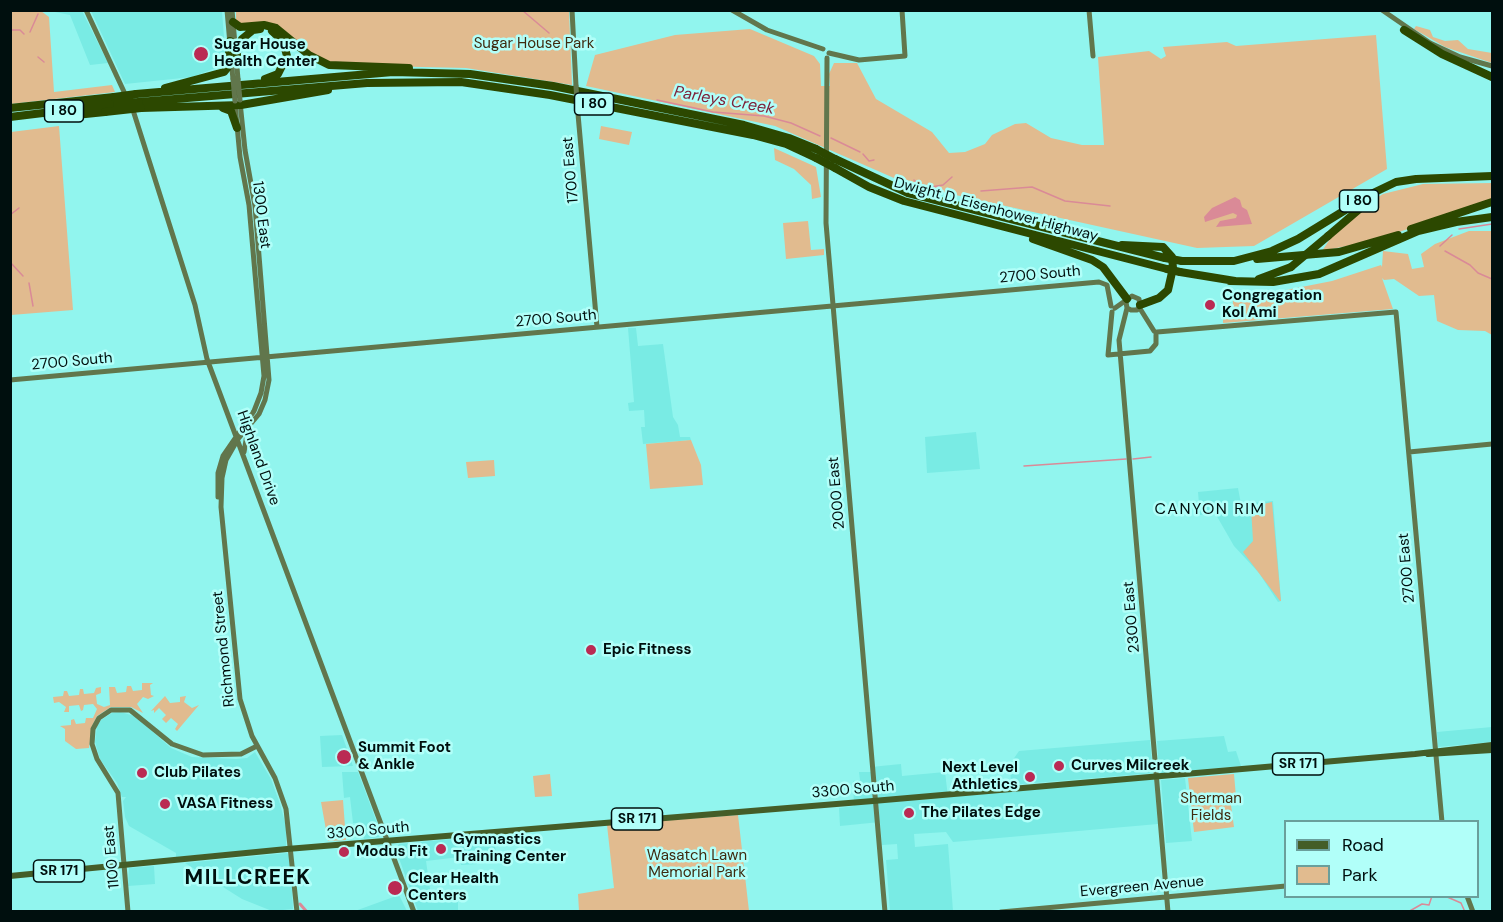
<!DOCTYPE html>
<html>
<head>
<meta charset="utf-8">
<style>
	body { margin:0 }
	#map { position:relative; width:1503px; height:922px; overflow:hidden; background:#91f5ee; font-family:"DM Sans",sans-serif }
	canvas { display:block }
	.frame { position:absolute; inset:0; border:12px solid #000f0e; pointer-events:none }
	.legend { position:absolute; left:1284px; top:820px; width:195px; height:78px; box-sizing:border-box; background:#b1fff9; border:2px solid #6a9f9b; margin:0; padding:8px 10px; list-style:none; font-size:18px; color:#000f0e }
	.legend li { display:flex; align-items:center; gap:12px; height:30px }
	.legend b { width:30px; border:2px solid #6a9f9b }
</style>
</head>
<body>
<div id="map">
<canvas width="1503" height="922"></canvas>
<div class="frame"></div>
<ul class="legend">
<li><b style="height:8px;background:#445d28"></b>Road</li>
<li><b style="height:16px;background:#e1bb8f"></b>Park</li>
</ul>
</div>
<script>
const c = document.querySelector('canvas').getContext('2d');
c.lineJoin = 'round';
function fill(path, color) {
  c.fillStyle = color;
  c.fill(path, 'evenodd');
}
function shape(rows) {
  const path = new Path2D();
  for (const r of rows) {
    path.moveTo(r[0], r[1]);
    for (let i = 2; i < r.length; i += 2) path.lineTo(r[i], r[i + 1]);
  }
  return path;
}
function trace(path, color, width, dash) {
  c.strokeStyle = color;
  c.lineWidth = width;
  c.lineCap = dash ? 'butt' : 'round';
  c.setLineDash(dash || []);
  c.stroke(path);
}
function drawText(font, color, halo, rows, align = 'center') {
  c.font = font + ' "DM Sans",sans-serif';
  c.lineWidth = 5;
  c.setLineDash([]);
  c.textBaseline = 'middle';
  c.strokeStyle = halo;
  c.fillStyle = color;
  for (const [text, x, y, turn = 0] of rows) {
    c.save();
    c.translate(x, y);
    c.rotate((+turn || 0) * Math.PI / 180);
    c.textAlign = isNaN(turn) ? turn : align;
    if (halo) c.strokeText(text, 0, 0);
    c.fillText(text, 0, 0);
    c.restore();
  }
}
fill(shape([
	[50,11,82,11,108,63,90,65,70,15],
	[91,11,222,11,226,64,192,77,125,84],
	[628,328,636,328,638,346,663,344,673,417,678,425,680,437,690,437,691,440,643,444,641,427,645,427,644,410,629,411,628,403,634,402],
	[976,432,980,469,927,473,925,437],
	[1238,488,1241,504,1273,501,1281,601,1278,602,1259,573,1234,546,1215,513,1200,515,1198,492],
	[120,712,135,716,171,748,192,757,236,759,247,758,255,752,271,779,280,804,286,826,286,847,176,857,176,853,129,826,125,817,123,801,126,797,122,797,117,783,100,759,95,742,97,726,101,720,112,713],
	[1492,727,1492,742,1438,747,1437,732],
	[342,735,353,766,322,767,320,736],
	[1224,736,1228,752,1236,751,1241,766,1161,773,1159,770,1157,741],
	[1150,740,1153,773,1011,785,1010,764,1019,751],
	[901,764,902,776,945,772,948,797,1154,779,1158,824,953,842,946,832,914,834,915,847,948,844,953,911,890,911,886,860,898,859,897,844,882,845,880,822,840,826,839,808,854,806,853,781,860,780,859,772,871,772,871,767],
	[342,772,358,772,380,831,379,837,364,839,362,823,353,823,350,797,344,798],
	[1185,778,1192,841,1166,843,1161,780],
	[494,835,496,855,477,857,477,864,461,865,460,857,426,861,432,903,458,902,458,911,418,911,396,850,399,844],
	[287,853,290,857,293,909,272,911,242,899,185,863],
	[154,866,155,884,128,886,129,868],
	[399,895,407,911,355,911]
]), '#79ebe4');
fill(shape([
	[10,11,41,11,49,17,54,92,112,85,115,92,11,104],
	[236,11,569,11,572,85,466,68,335,65,315,56,272,23,245,26,236,22],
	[1416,26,1430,30,1433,37,1445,41,1458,40,1468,49,1492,53,1492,63,1445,47,1414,29],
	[750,29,814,56,820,64,821,86,830,86,829,74,834,63,857,63,876,99,932,132,949,153,965,152,985,144,992,135,1015,124,1026,123,1051,138,1082,145,1104,145,1098,57,1149,51,1161,59,1166,56,1163,47,1227,42,1236,46,1376,35,1387,169,1254,246,1197,248,910,185,775,126,586,86,595,55,675,35],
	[59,126,73,310,11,315,11,132],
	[601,126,632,132,629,145,599,139],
	[774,148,816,167,821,197,812,199,811,185,794,169,775,160],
	[1492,183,1492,201,1372,241,1322,251,1330,239,1365,205,1383,194,1423,184],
	[808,221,811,250,824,249,824,255,786,259,783,223],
	[1469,231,1492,231,1492,335,1485,331,1458,330,1437,321,1434,295,1419,296,1394,279,1384,280,1382,278,1393,309,1223,323,1223,315,1232,311,1233,302,1230,291,1254,295,1254,291,1276,292,1332,281,1381,265,1382,267,1383,251,1408,254,1412,269,1424,267,1421,254,1435,244],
	[691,440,701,465,703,485,650,489,646,444],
	[494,460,495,476,468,478,466,462],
	[1272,502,1281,601,1280,601,1243,552,1253,541,1251,507],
	[142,683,153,683,150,685,151,695,154,696,148,699,143,697,137,704,143,713,131,707,111,707,97,716,92,726,89,748,76,749,65,741,65,729,60,726,71,725,71,720,74,719,76,724,85,723,86,718,93,718,97,709,93,704,84,705,83,710,81,711,79,705,69,706,69,712,64,712,66,707,59,702,54,703,53,697,63,696,64,691,67,691,69,696,79,695,80,689,83,689,84,694,94,693,96,688,101,687,101,693,96,695,97,704,104,707,110,705,109,687,115,687,117,693,126,692,127,686,131,686,133,691,142,690],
	[165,696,170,703,180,702,180,697,186,696,184,702,192,708,199,705,177,731,175,729,178,724,171,718,166,723,162,719,166,715,159,708,154,713,154,710,151,711],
	[550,774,552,796,535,797,533,776],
	[1234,774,1236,797,1230,798,1234,827,1194,832,1188,778],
	[343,800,346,840,328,841,321,802],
	[738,815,749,911,579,911,578,894,614,888,607,825]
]), '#e1bb8f');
fill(shape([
	[1235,197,1240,200,1242,207,1247,210,1252,224,1216,227,1220,221,1236,218,1237,215,1233,213,1205,222,1204,217,1212,208]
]), '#da8a97');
trace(shape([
	[522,10,549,33],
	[10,30,20,30,24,34],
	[30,32,38,14],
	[38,57,44,62],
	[657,100,713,112,764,116,791,123,820,136],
	[831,138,860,152],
	[863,154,869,161,874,160],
	[914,180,918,184,931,187,943,185,952,177],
	[981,191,1032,187,1065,201,1110,206],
	[10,215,19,208],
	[1459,229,1492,224],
	[1440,246,1452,235],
	[1445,251,1470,265,1478,273,1492,279],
	[10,262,23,276],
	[29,283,33,306],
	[1133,459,1151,457],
	[1024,466,1126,459],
	[1445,896,1461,903,1465,912],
	[1408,912,1422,904,1429,905,1432,896]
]), '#da8a97', 1.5);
trace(shape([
	[300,904,307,912]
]), '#da8a97', 3);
trace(shape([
	[86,10,126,96],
	[227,10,230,44],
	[232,10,238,79],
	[572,10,576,86],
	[732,10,767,30,823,49],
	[1089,10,1093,56],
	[1382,10,1430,43,1460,57,1492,66],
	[829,53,859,60,905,56,902,10],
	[827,58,826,223,885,912],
	[231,60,233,79],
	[240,102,245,150,255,206,269,380,265,400,259,414,238,439,226,460,222,478,221,507,240,699,252,736,275,778,286,809,297,912],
	[577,103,597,327],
	[132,107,195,305,207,359,414,912],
	[1139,307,1154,331],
	[1115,308,1132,296,1139,299,1140,305,1137,310,1131,310,1127,308,1126,302],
	[1127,308,1119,340,1168,912],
	[1112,312,1108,355,1150,351,1156,344,1156,335],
	[1157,332,1396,312,1442,822],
	[10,380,1099,282,1107,285,1111,306],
	[244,452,248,429],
	[1409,452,1492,444],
	[218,497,218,473,223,456,254,411,261,393,264,376,249,205,240,157,235,104],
	[1467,896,1473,912],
	[128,912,118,793,97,759,92,744,93,729,99,718,111,710,130,710,172,744,203,755,241,754,257,746],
	[1001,912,1286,886]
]), '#61764c', 5);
trace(shape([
	[1428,754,1492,750],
	[10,876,287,849,873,801,1415,754,1492,745]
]), '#445d28', 6);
trace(shape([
	[233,22,240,27,264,25,276,28,309,55,329,65,409,68],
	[1404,30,1442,54,1492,77],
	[237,62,237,52,242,39,253,30,260,29],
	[265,79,278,74,287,56,283,41,272,31],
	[165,88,224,72,228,67,230,41],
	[136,94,393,72,470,74,553,86,744,125,789,138,816,149],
	[139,102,367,83,461,82,550,95,753,135,786,144,816,158],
	[10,108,114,97],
	[141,108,241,105,328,90],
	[223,108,231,111,237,128],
	[66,116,105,112],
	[10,117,117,104],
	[835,159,908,193,1165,258],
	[835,168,869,187,904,201,1167,269],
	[1411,229,1492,202],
	[1328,236,1370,200],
	[1033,239,1092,260,1103,267,1127,299],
	[1122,245,1163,247,1172,257,1173,268,1168,290,1159,298,1140,305],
	[1257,259,1339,252,1398,235],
	[1182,261,1234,261,1272,251,1298,239,1373,193,1396,182,1416,179,1492,176],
	[1180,272,1235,281],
	[1259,279,1291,267],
	[1230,281,1273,282,1319,274,1418,231,1456,222,1492,217]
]), '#2c4800', 8);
trace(shape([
	[233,79,235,101],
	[238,79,240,100],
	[576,86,577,103]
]), '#61764c', 5);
trace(shape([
	[114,97,136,94],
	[117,104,139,102],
	[105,112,141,108],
	[816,149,835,159],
	[816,158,835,168],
	[1165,258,1182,261],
	[1291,267,1328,236],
	[1167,269,1180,272]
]), '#2c4800', 8);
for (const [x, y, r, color] of [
	[201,54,8,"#ba2a53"],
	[1210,305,6,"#ba2a53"],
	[591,650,6,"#ba2a53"],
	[344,757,8,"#ba2a53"],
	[1059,766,6,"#ba2a53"],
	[142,773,6,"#ba2a53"],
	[1030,777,6,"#ba2a53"],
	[165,804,6,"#ba2a53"],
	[909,813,6,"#ba2a53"],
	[441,849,6,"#ba2a53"],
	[344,852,6,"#ba2a53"],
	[395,888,8,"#ba2a53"]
]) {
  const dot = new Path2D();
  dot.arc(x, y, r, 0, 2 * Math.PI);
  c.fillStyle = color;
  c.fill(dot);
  trace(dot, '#b1fff9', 2);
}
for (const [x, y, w] of [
	[594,104,39],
	[64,111,39],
	[1359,201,39],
	[1298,764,51],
	[637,819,51],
	[59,871,51]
]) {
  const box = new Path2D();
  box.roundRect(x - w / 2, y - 11, w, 22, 4.5);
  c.fillStyle = '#b1fff9';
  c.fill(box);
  trace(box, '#000f0e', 1.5);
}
drawText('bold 14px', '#000f0e', null, [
	["I 80",594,104],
	["I 80",64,111],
	["I 80",1359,201],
	["SR 171",1298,764],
	["SR 171",637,819],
	["SR 171",59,871]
]);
drawText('15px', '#3f2a0f', '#b1fff9', [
	["Sugar House Park",534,44],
	["Sherman",1211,799],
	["Fields",1211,816],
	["Wasatch Lawn",697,856],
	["Memorial Park",697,873]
]);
drawText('bold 15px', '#000f0e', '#b1fff9', [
	["Sugar House",214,45],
	["Health Center",214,62],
	["Congregation",1222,296],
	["Kol Ami",1222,313],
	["Epic Fitness",603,650],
	["Summit Foot",358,748],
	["& Ankle",358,765],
	["Curves Milcreek",1071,766],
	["Next Level",1018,768,"right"],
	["Athletics",1018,785,"right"],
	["Club Pilates",154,773],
	["VASA Fitness",177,804],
	["The Pilates Edge",921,813],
	["Gymnastics",453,840],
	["Training Center",453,857],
	["Modus Fit",356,852],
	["Clear Health",408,879],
	["Centers",408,896]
], 'left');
drawText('15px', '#000f0e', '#b1fff9', [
	["1700 East",571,170,-95],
	["Dwight D. Eisenhower Highway",996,210,15],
	["1300 East",261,215,83],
	["2700 South",1040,275,-5],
	["2700 South",556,319,-5],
	["2700 South",72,362,-5],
	["Highland Drive",258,458,70],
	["2000 East",837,493,-95],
	["2700 East",1407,568,-95],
	["2300 East",1132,617,-95],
	["Richmond Street",224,649,-96],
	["3300 South",853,790,-5],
	["3300 South",368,831,-5],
	["1100 East",112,857,-95],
	["Evergreen Avenue",1142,887,-5]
]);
drawText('italic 16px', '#7e2139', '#b1fff9', [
	["Parleys Creek",724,101,10]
]);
c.letterSpacing = '1.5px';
drawText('16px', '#000f0e', '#b1fff9', [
	["CANYON RIM",1210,510]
]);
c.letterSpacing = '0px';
c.letterSpacing = '1.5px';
drawText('bold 21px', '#000f0e', '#b1fff9', [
	["MILLCREEK",248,878]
]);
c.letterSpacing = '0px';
</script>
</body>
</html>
